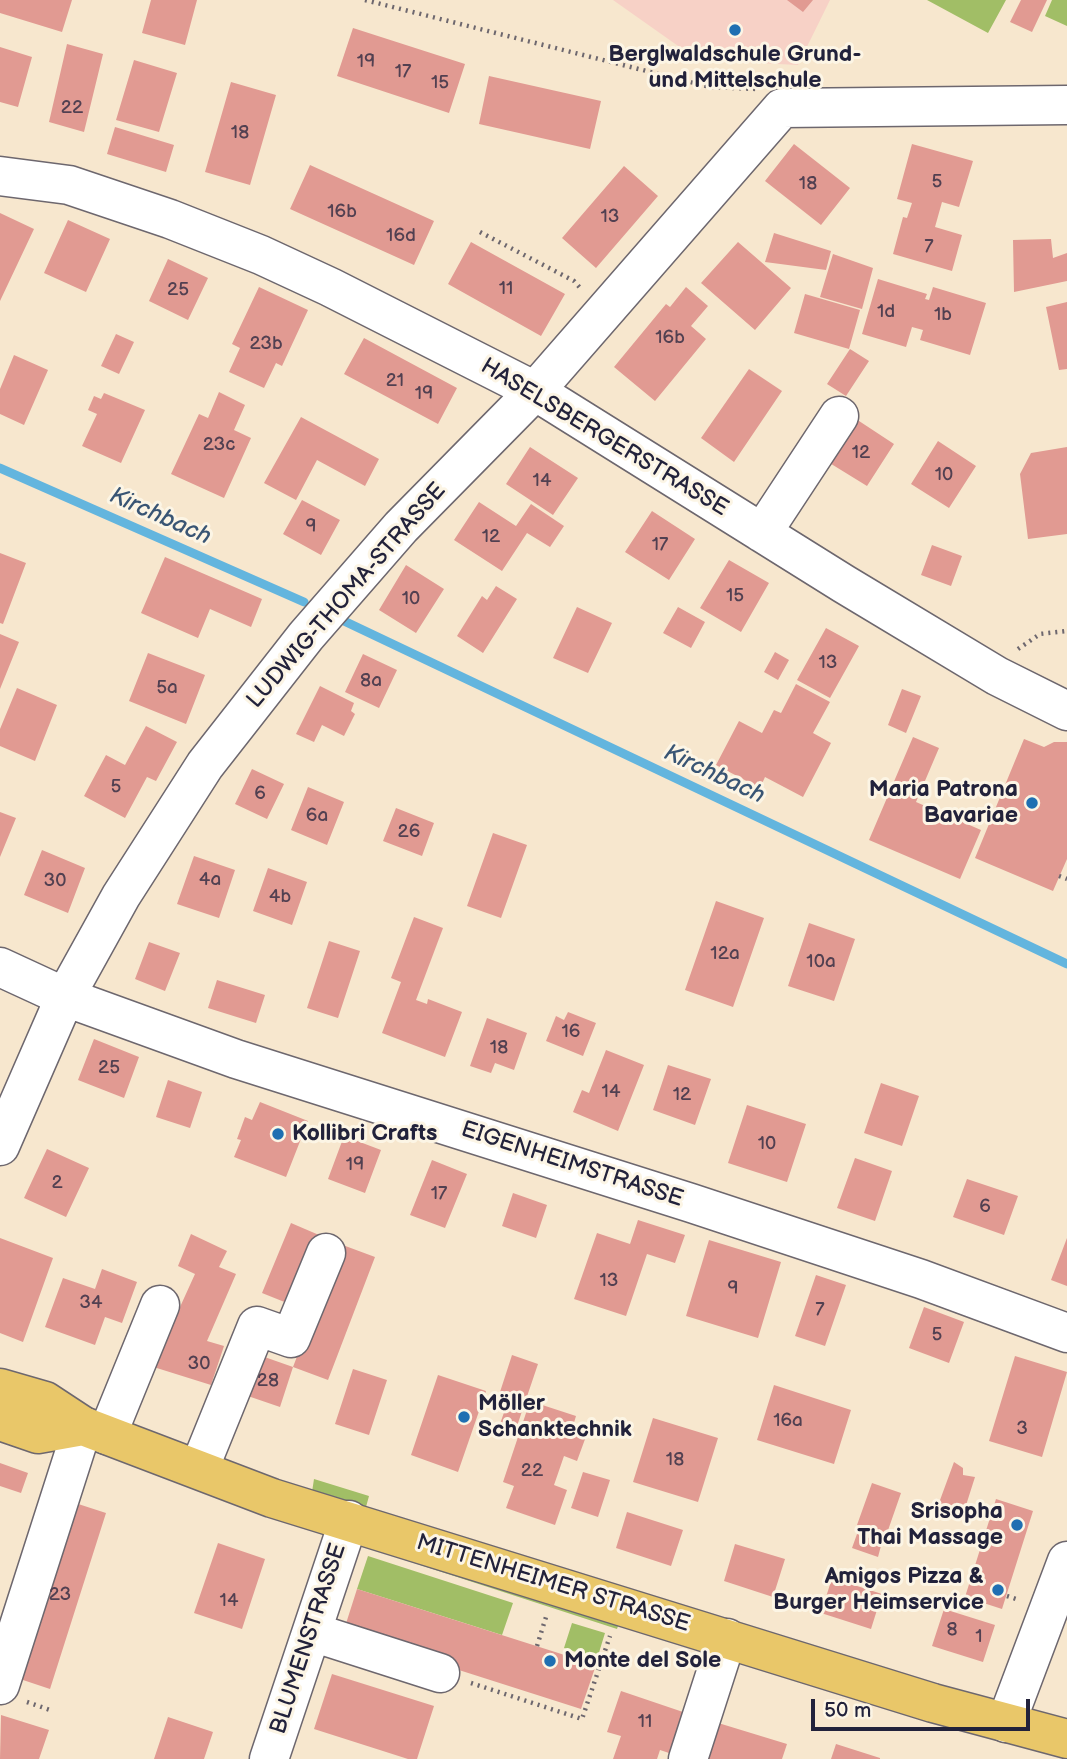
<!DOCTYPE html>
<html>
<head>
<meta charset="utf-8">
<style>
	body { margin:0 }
	#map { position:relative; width:1067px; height:1759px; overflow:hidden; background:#f7e7ce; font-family:"Balsamiq Sans",sans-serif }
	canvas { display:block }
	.scale { position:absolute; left:811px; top:1699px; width:219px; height:32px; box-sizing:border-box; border:4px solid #22223b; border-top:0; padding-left:9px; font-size:21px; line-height:24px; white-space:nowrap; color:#22223b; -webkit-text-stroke:5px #fcf5e5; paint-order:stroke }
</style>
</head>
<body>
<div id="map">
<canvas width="1067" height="1759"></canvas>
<div class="scale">50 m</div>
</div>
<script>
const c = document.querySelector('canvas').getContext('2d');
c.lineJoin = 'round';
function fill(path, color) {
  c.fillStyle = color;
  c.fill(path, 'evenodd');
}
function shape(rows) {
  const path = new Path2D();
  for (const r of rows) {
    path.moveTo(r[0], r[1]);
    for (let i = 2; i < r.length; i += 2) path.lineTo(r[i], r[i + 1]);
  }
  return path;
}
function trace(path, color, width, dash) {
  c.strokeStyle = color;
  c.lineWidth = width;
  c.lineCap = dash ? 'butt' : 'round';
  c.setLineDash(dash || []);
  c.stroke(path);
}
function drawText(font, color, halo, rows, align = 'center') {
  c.font = font + ' "Balsamiq Sans",sans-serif';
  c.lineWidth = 6;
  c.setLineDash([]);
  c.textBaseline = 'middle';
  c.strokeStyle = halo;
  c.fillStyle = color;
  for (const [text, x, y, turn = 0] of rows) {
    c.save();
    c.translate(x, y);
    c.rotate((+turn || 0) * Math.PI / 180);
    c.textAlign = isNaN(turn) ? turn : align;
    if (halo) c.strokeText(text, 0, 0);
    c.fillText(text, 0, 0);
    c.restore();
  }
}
fill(shape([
	[613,0,830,0,798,65,698,60]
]), '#f7d1c6');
fill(shape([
	[927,0,1006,0,988,33],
	[1052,0,1067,0,1067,26,1045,16],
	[314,1479,369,1496,366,1507,312,1492],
	[373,1544,619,1623,617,1629,371,1549],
	[368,1556,513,1603,502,1635,357,1589],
	[572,1623,605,1633,597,1659,564,1648]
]), '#a1be66');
trace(shape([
	[0,468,304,602],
	[344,621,1067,964]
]), '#63b5de', 9);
fill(shape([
	[0,0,72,0,62,32,0,13],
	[151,0,197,0,185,45,142,33],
	[787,0,813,0,803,12],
	[1021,0,1047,0,1032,32,1010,22],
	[353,28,465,64,449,113,337,76],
	[67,44,103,54,84,132,49,122],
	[0,47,32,57,18,107,0,102],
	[134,60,177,73,159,132,116,120],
	[489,76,601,101,590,149,479,124],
	[231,82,276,95,250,185,205,172],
	[115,127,174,145,166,172,107,154],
	[794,144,850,188,821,225,765,181],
	[912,144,973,161,959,207,942,202,935,227,962,235,952,271,893,254,903,217,907,218,912,203,897,199],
	[310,165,434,221,414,265,290,209],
	[624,166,658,196,596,268,562,238],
	[0,213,34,229,0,301],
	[68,220,110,239,86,292,44,273],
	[774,233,831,251,826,270,765,262],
	[1051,239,1053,258,1067,253,1067,281,1014,292,1013,240],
	[471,242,565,294,541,336,448,284],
	[738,242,791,288,755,330,701,283],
	[833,254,873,268,862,309,820,297],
	[168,259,208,278,188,320,149,301],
	[878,279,927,294,925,299,929,300,933,287,986,303,970,355,920,340,923,330,912,327,906,347,862,334],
	[259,287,308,310,282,366,276,363,264,388,229,372,240,348,232,344],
	[686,287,708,306,691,326,706,339,655,401,614,367,666,304,670,307],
	[805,294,860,310,849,349,794,333],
	[1067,302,1067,369,1059,370,1046,307],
	[116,334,134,342,119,374,101,366],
	[364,338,457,388,438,424,344,374],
	[850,349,869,361,846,396,827,384],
	[14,355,48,370,24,425,0,414,0,389],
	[749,369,782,391,734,462,701,438],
	[219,392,245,405,234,430,251,438,224,498,171,474,199,414,208,418],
	[104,393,145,410,121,463,82,446,97,414,88,410,94,396,101,399],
	[301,417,379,459,365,486,317,460,296,500,264,483],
	[856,419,894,444,867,486,828,462],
	[938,441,976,466,949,508,911,484],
	[530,447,578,478,553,515,506,484],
	[1067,447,1067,534,1028,539,1020,474,1031,453],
	[302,500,340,520,321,555,283,534],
	[479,502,516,526,531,504,564,526,550,547,527,533,502,571,454,540],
	[652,511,695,539,669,580,625,552],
	[932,545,962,556,951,586,921,575],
	[0,553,26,563,3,624,0,623],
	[165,557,262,599,251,627,210,609,198,638,141,613],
	[729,560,769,583,741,632,700,608],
	[406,565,444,589,416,633,379,610],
	[496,586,517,599,483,653,457,636,482,596,487,600],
	[577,607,612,623,588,673,553,658],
	[678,607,705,622,691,648,663,633],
	[826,628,859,646,830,698,797,680],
	[0,634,19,642,0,689],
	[775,652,789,660,778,680,764,672],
	[148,653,205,675,186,724,129,701],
	[363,654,397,670,379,708,345,692],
	[796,684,830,702,813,733,831,743,803,797,765,777,760,788,716,765,739,721,762,733,774,710,781,713],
	[320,686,354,703,351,711,355,714,344,736,322,725,314,742,296,734],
	[17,688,57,705,35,761,0,746,0,729],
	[902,689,921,696,906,733,888,725],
	[146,726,177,742,156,781,147,777,125,818,84,796,106,755,125,765],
	[913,737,939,748,916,802,981,830,960,879,869,840],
	[1024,739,1044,747,1054,742,1067,742,1067,859,1053,891,975,858],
	[252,769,284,784,267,819,235,804],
	[308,787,344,802,327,845,291,830],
	[396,808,434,823,422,856,383,841],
	[0,812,16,818,0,857],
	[493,833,527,845,501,918,467,906],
	[42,850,85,868,68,913,24,895],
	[194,856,235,870,219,918,177,904],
	[268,868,307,882,292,925,253,911],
	[716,901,764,918,733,1007,685,990],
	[414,917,443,928,416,1000,427,1004,428,999,462,1012,445,1057,382,1033,401,982,391,978],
	[809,923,855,939,834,1001,788,986],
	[329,941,360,951,338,1018,307,1008],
	[149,942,180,953,165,991,135,979],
	[217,980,265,995,256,1023,208,1008],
	[568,1012,596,1023,583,1056,546,1041,556,1016,564,1020],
	[487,1018,527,1033,514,1070,495,1063,491,1073,470,1066],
	[94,1039,139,1057,124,1098,78,1080],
	[606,1050,644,1065,618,1131,573,1112,582,1090,589,1093],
	[668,1065,711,1079,695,1125,653,1110],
	[168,1080,202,1092,190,1128,156,1117],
	[881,1083,919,1096,902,1146,864,1133],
	[260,1102,308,1121,286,1177,234,1157,241,1140,237,1139,245,1117,252,1120],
	[747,1105,806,1124,787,1182,728,1163],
	[344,1136,381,1150,365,1193,328,1179],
	[47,1149,89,1168,66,1217,24,1198],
	[855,1158,892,1171,875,1221,837,1208],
	[432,1160,467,1174,445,1228,410,1215],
	[967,1179,1018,1196,1004,1235,953,1217],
	[513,1193,547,1205,536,1238,502,1226],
	[638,1220,685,1235,675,1263,647,1254,626,1316,574,1299,597,1233,630,1244],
	[291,1223,326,1238,297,1307,262,1293],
	[191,1234,227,1251,219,1267,236,1274,207,1341,224,1346,211,1385,144,1364,170,1329,195,1274,178,1266],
	[0,1238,53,1258,23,1342,0,1333],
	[1067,1238,1067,1286,1051,1280],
	[709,1240,781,1262,758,1338,686,1316],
	[340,1244,375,1257,328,1380,293,1367],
	[102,1269,137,1282,122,1323,105,1317,95,1345,45,1327,63,1278,95,1289],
	[816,1275,846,1285,825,1346,795,1336],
	[924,1307,964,1322,949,1363,909,1348],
	[256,1354,293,1367,280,1407,242,1394],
	[512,1355,538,1364,516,1429,500,1424,510,1395,500,1392],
	[1015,1356,1067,1372,1042,1457,989,1441],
	[353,1369,387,1380,369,1435,335,1424],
	[438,1375,486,1391,458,1472,411,1455],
	[774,1385,851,1410,834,1464,757,1440],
	[530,1401,576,1416,573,1426,588,1431,577,1461,564,1456,554,1485,567,1490,555,1525,506,1508,514,1486,503,1482],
	[653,1418,718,1438,698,1502,633,1482],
	[954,1462,963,1468,963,1475,975,1477,961,1521,936,1511],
	[0,1463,28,1473,21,1493,0,1486],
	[583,1472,610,1480,598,1517,571,1508],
	[872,1483,901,1493,886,1536,857,1525],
	[996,1499,1033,1511,1002,1609,965,1597],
	[69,1501,106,1513,50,1689,14,1677],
	[627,1512,683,1530,671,1566,616,1548],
	[857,1534,882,1542,878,1557,852,1548],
	[218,1543,265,1559,242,1629,194,1613],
	[735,1544,785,1559,773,1597,724,1581],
	[832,1578,882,1594,871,1629,821,1613],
	[357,1589,596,1665,581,1709,343,1633],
	[944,1609,995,1625,983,1662,932,1646],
	[332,1674,434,1706,417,1759,408,1759,314,1729],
	[621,1691,683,1712,669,1753,660,1750,657,1759,613,1759,621,1736,607,1732],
	[1,1715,49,1730,39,1759,0,1759],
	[168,1717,213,1732,204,1759,154,1759],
	[715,1722,787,1744,782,1759,703,1759],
	[836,1744,880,1758,880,1759,831,1759]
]), '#e19a92');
const minor = shape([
	[0,176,69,185,170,219,261,255,330,287,535,391,844,584,997,676,1067,711],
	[762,533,839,416],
	[0,967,65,997,236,1059,691,1203,921,1279,1067,1333],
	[0,1146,65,997,121,896,205,765,306,636,401,527,535,391,782,108,1067,105],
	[107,1435,160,1305],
	[199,1469,257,1326,291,1338,326,1253],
	[312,1632,440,1673],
	[0,1685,83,1426],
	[1006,1723,1067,1561],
	[269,1759,349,1520],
	[688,1759,727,1638]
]);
const major = shape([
	[0,1388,45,1401,83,1426,272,1498,933,1703,1067,1739],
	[0,1421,38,1434,83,1426]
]);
trace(minor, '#6d676e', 41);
trace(major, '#6d676e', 41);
trace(shape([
	[365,0,710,87,756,89],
	[480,232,574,281,582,290],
	[1018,649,1040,634,1067,631],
	[1059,876,1067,879],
	[1007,1596,1019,1600],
	[537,1646,546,1617],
	[471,1683,582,1719,610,1636],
	[27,1702,53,1711]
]), '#6d676e', 4.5, [2, 5]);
trace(minor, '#fff', 38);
trace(major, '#e9c769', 38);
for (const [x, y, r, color] of [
	[735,30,7,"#1f6fb2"],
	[1032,803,7,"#1f6fb2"],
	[278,1134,7,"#1f6fb2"],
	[464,1417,7,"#1f6fb2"],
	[1017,1525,7,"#1f6fb2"],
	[998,1590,7,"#1f6fb2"],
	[550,1661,7,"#1f6fb2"]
]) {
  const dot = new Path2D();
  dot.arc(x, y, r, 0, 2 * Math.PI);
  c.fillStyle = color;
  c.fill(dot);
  trace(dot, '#fcf5e5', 2.5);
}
drawText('19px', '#524051', null, [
	["19",366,62],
	["17",403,72],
	["15",440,83],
	["22",72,108],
	["18",240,133],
	["5",937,182],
	["18",808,184],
	["16b",342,212],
	["13",610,217],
	["16d",401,236],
	["7",929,247],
	["11",506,289],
	["25",178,290],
	["1d",886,312],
	["1b",943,315],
	["16b",670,338],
	["23b",266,344],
	["21",395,381],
	["19",424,394],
	["23c",219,445],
	["12",861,453],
	["10",944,475],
	["14",542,481],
	["9",311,527],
	["12",491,537],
	["17",660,545],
	["15",735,596],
	["10",411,599],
	["13",828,663],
	["8a",371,681],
	["5a",167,688],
	["5",116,787],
	["6",260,794],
	["6a",317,816],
	["26",409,832],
	["4a",210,880],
	["30",55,881],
	["4b",280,897],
	["12a",725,954],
	["10a",821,962],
	["16",571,1032],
	["18",499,1048],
	["25",109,1068],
	["14",611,1092],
	["12",682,1095],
	["10",767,1144],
	["19",355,1165],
	["2",57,1183],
	["17",439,1194],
	["6",985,1207],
	["13",609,1281],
	["9",733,1289],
	["34",91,1303],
	["7",820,1310],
	["5",937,1335],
	["30",199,1364],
	["28",268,1381],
	["16a",788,1421],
	["3",1022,1429],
	["18",675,1460],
	["22",532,1471],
	["23",60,1595],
	["14",229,1601],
	["8",952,1630],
	["1",979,1637],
	["11",645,1722]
]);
drawText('bold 23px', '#22223b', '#fcf5e5', [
	["Berglwaldschule Grund-",735,55,"center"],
	["und Mittelschule",735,81,"center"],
	["Maria Patrona",1018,790],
	["Bavariae",1018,816],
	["Kollibri Crafts",292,1134,"left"],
	["Möller",478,1404,"left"],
	["Schanktechnik",478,1430,"left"],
	["Srisopha",1003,1512],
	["Thai Massage",1003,1538],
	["Amigos Pizza &",984,1577],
	["Burger Heimservice",984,1603],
	["Monte del Sole",564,1661,"left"]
], 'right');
drawText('23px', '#22223b', '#fcf5e5', [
	["HASELSBERGERSTRASSE",604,438,31],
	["LUDWIG-THOMA-STRASSE",347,596,-49],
	["EIGENHEIMSTRASSE",572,1165,18],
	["MITTENHEIMER STRASSE",553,1584,17],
	["BLUMENSTRASSE",309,1639,-72]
]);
drawText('italic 24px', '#395574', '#fcf5e5', [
	["Kirchbach",160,517,24],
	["Kirchbach",714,775,25]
]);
</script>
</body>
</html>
